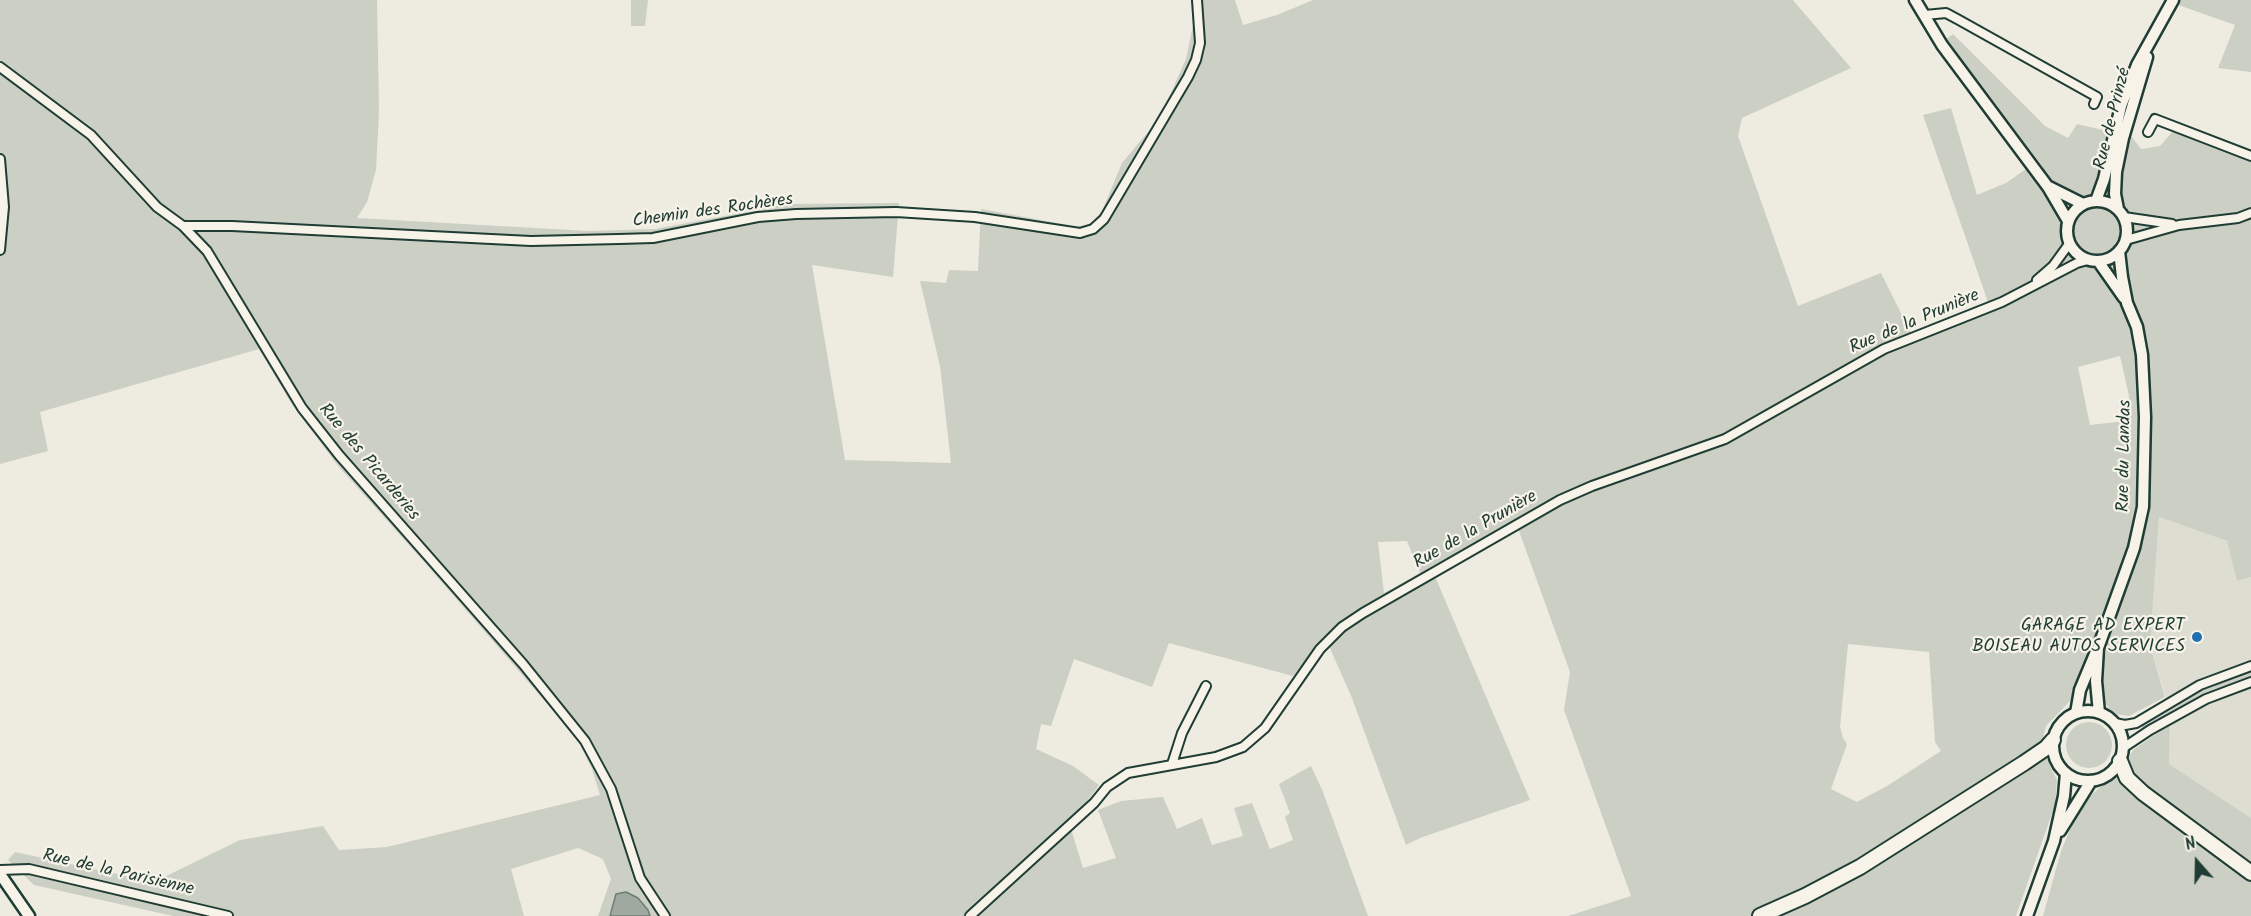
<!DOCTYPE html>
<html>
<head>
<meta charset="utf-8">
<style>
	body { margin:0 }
	#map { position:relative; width:2251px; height:916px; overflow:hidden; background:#eeece1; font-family:Kalam,sans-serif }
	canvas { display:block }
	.north { position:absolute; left:2167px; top:832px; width:60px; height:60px; -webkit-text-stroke:4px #f7f3e8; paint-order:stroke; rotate:340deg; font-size:16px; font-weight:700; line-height:24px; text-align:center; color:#1f3d34 }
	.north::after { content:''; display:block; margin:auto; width:21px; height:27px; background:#1f3d34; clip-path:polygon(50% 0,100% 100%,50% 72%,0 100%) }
</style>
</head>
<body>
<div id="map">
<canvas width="2251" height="916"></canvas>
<div class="north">N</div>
</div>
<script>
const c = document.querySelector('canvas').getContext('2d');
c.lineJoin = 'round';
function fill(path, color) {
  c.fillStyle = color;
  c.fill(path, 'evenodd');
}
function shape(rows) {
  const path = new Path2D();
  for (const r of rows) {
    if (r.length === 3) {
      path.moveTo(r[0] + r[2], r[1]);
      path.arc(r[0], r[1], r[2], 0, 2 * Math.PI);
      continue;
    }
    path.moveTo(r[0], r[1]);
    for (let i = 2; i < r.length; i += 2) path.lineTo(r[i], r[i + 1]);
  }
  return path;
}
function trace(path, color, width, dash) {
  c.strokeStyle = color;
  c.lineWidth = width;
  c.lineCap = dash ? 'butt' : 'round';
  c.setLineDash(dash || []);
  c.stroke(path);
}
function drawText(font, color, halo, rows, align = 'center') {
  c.font = font + ' Kalam,sans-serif';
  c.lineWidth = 4.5;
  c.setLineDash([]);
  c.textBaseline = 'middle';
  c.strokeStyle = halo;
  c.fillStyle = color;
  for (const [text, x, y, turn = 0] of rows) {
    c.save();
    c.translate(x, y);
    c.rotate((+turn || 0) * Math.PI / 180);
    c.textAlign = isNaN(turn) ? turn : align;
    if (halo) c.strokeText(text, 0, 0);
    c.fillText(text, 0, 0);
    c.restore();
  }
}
fill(shape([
	[2159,517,2227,541,2237,581,2251,577,2251,818,2169,764,2171,713,2150,646]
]), '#ddddd2');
fill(shape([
	[0,0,377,0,379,111,376,170,367,202,357,218,588,231,655,229,788,204,899,203,893,277,812,265,845,460,951,463,940,366,920,281,946,283,949,270,978,271,981,209,1079,227,1091,224,1102,211,1122,163,1159,119,1186,59,1193,25,1191,0,1235,0,1243,25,1277,15,1313,0,1793,0,1851,68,1742,118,1738,136,1798,306,1881,273,1911,333,1988,302,1923,115,1951,108,1977,195,2006,183,2026,169,2032,179,2043,167,1945,40,1953,34,2045,126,2068,138,2077,124,2132,137,2141,149,2160,146,2173,131,2251,162,2251,577,2237,581,2227,541,2159,517,2150,646,2165,697,2129,716,2114,714,2104,702,2102,671,2106,651,2090,648,2071,700,2046,726,2042,741,2049,764,2057,780,2055,805,2016,916,1568,916,1631,896,1564,710,1570,672,1515,520,1431,567,1530,800,1420,838,1406,845,1352,698,1325,637,1293,676,1169,643,1152,687,1074,659,1051,726,1041,724,1036,749,1073,766,1099,785,1085,804,1068,819,1083,868,1116,858,1098,810,1121,801,1163,797,1177,829,1202,818,1212,845,1243,836,1234,808,1252,803,1270,849,1293,840,1285,817,1290,813,1279,784,1311,766,1323,792,1368,916,598,916,611,879,603,859,578,848,511,869,524,916,173,916,34,885,8,860,15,852,154,882,240,840,323,826,339,850,387,847,600,795,592,769,576,737,426,564,339,467,291,403,259,349,40,412,48,451,0,464],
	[2120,356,2129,396,2126,421,2090,425,2078,367],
	[1407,541,1420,573,1384,593,1378,542],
	[1848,644,1929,652,1935,742,1941,751,1887,786,1857,802,1831,789,1847,744,1843,738,1840,727],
	[631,0,648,0,645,26,631,26],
	[2164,0,2251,0,2251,72,2218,68,2235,25],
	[2251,669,2251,678,2203,696,2143,730,2141,724,2199,688],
	[2089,745,23],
	[2170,724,2169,764,2251,818,2251,916,2043,916,2061,851,2080,806,2099,788,2120,774,2133,750]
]), '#cccfc4');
const water = shape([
	[626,892,638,898,648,910,650,916,610,916,616,894,626,892]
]);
fill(water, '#9fa99f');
trace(water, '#6c7e74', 1.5);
const street = shape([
	[1925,15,1946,13,1959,20,2097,97,2094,104],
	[0,67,91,135,157,207,183,226,207,251,302,408,339,455,523,664,585,741,611,789,640,878,665,916],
	[2148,132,2155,119,2251,156],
	[0,159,4,207,0,250],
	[2124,217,2172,224],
	[183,226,232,226,531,241,619,239,653,238,758,217,796,214,896,212,975,217,1080,233,1093,229,1104,219,1188,77,1196,60,1200,43,1197,0],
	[2126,240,2179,225,2238,218,2251,213],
	[2037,280,2053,266,2069,244],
	[2115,723,2125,725,2136,723,2200,685,2251,666],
	[2123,748,2150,730,2206,699,2251,682],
	[1172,764,1182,733,1206,686],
	[0,870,29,869,228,916],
	[970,916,1094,803,1107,787,1128,773,1216,757,1243,747,1265,728,1320,649,1342,627,1363,613,1560,500,1592,486,1725,439,1884,349,2002,302,2077,263,2088,260]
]);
const secondary = shape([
	[1915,0,1942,45,2048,187,2068,221],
	[2049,187,2083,204],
	[2097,231,30],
	[2096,201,2104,179,2121,106,2137,65,2173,0],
	[2118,209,2115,194,2116,172,2123,138,2147,57],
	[2098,261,2124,298],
	[2088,746,35],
	[2076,713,2080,690,2095,654],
	[2099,713,2096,681,2098,648,2134,548,2143,507,2145,417,2142,355,2137,327,2127,303,2122,277,2119,251],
	[2060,831,2091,781],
	[0,874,29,916],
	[2027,916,2054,841,2064,796,2066,773]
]);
const highway = shape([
	[2120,761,2127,778,2143,793,2251,873],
	[1760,916,1805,896,1860,867,2024,763,2046,748,2053,740]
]);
trace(street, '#1f3d34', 12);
trace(secondary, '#1f3d34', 15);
trace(highway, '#1f3d34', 18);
trace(street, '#f7f3e8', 8);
trace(secondary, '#f7f3e8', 10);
trace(highway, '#f7f3e8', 14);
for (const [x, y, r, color] of [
	[2197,637,6,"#1f6fb2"]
]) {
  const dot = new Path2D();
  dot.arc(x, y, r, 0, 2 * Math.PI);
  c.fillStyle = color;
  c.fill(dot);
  trace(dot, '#f7f3e8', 2);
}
drawText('18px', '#1f3d34', '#f7f3e8', [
	["Rue de Prinzé",2114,119,-76],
	["Chemin des Rochères",713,212,-8],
	["Rue de la Prunière",1915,323,-23],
	["Rue du Landas",2126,456,-89],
	["Rue des Picarderies",368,463,50],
	["Rue de la Prunière",1476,531,-30],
	["Rue de la Parisienne",118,874,13]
]);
drawText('18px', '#1f3d34', '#f7f3e8', [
	["GARAGE AD EXPERT",2185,627],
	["BOISEAU AUTOS SERVICES",2185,648]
], 'right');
</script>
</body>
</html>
